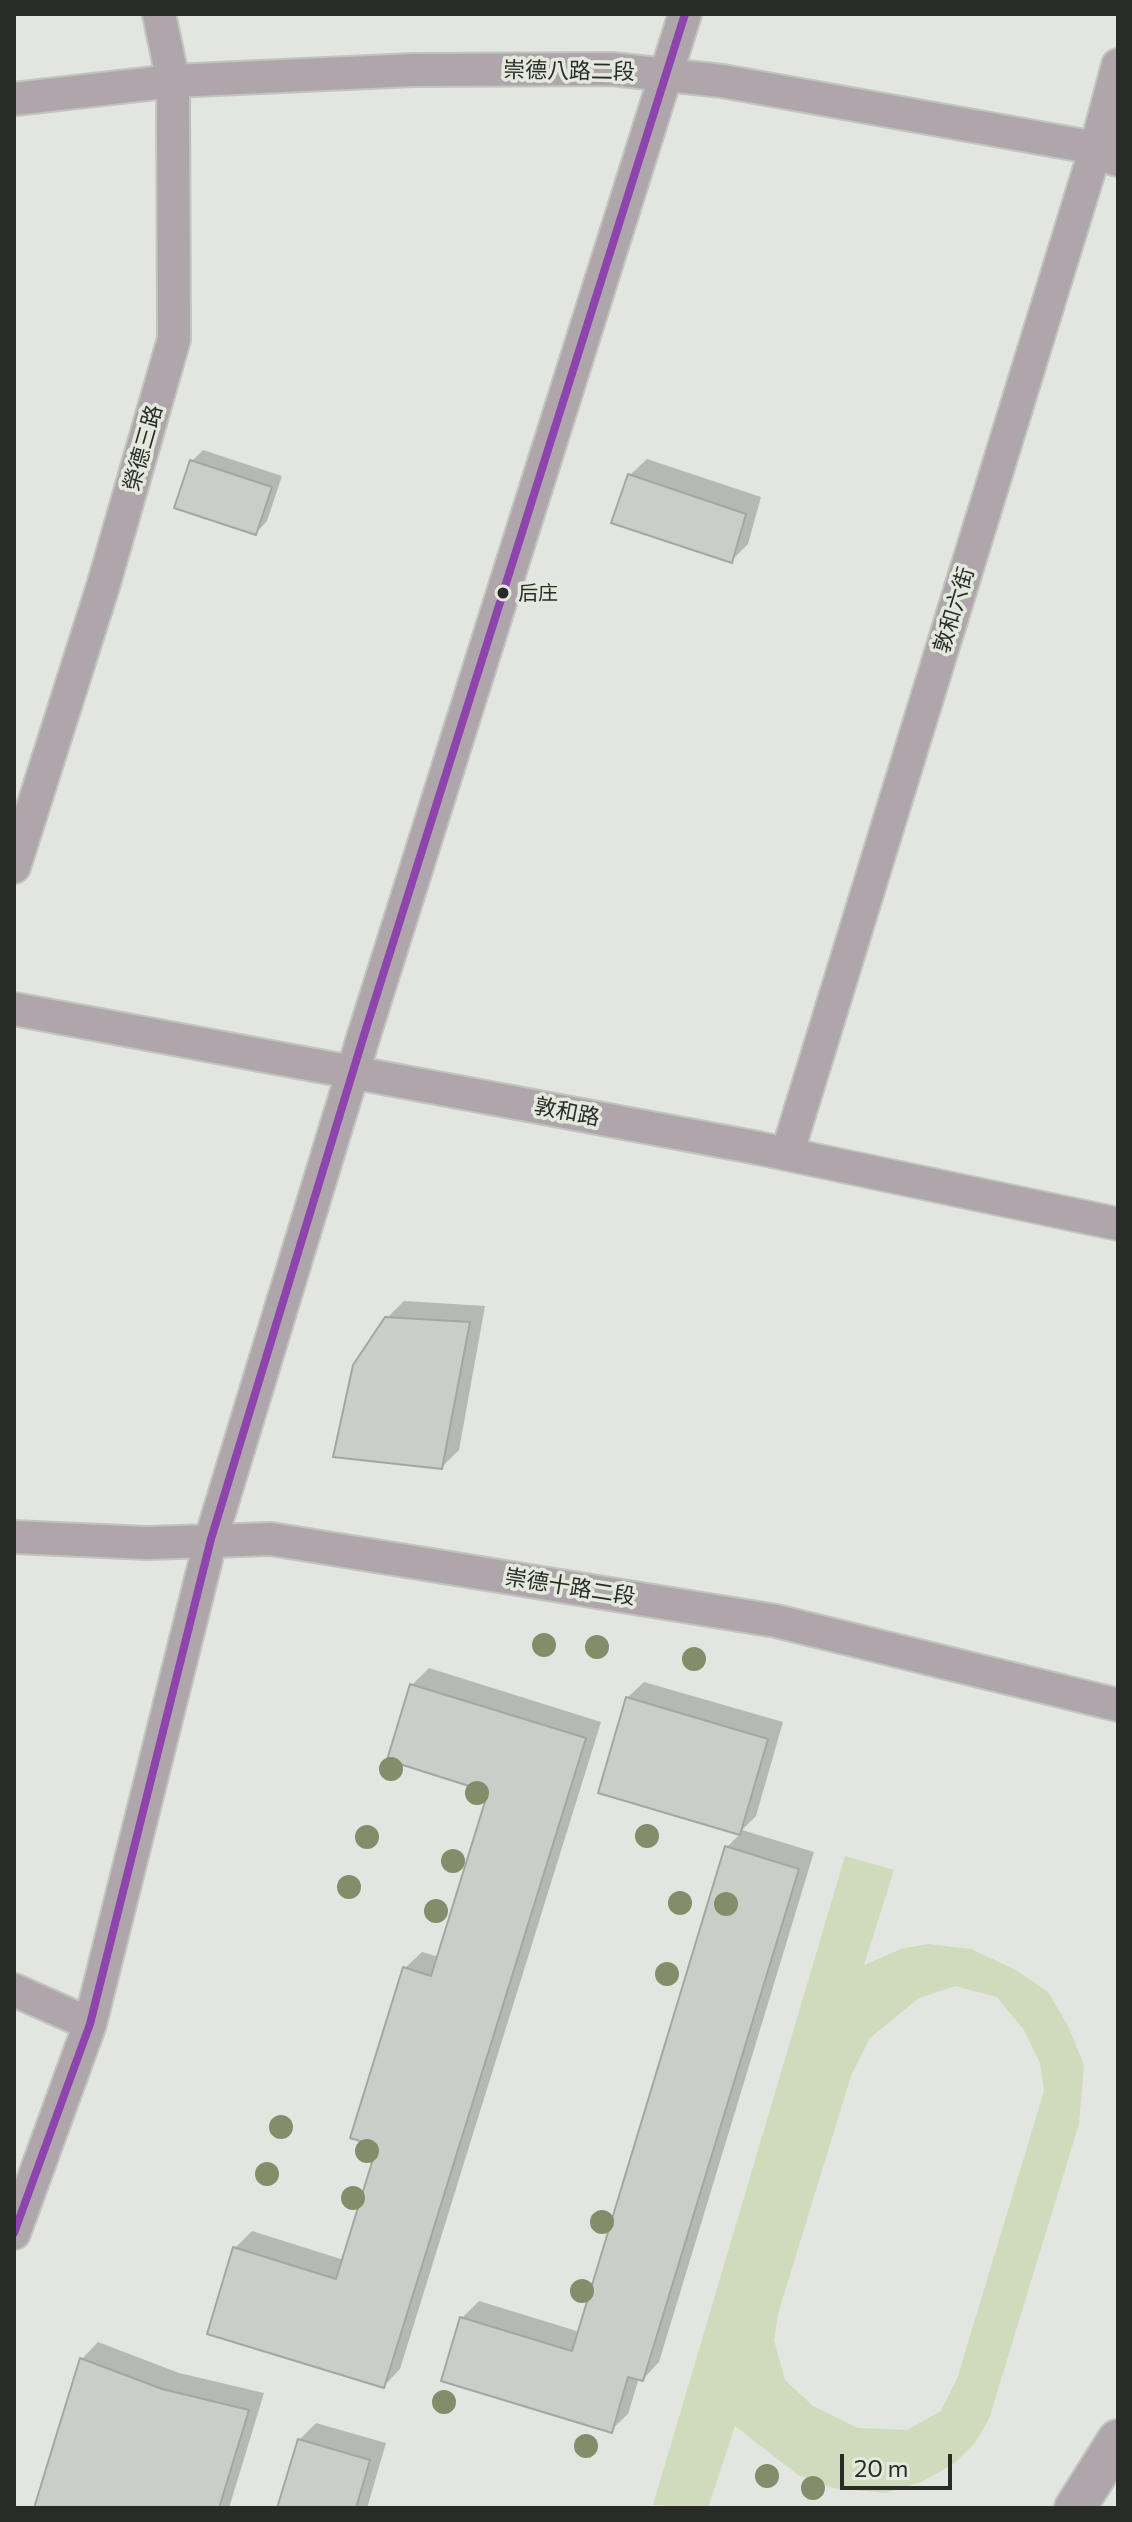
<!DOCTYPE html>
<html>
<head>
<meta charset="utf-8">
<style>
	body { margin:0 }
	#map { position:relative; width:1132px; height:2522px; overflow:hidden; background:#e3e6e0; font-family:Commissioner,sans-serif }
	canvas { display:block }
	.frame { position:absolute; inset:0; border:16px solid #292b26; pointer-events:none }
	.scale { position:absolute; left:840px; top:2454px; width:112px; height:36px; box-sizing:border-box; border:4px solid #292b26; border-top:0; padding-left:10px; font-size:24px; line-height:28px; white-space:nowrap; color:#292b26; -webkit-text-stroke:6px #e4e9dd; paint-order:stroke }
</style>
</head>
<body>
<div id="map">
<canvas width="1132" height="2522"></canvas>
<div class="frame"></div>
<div class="scale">20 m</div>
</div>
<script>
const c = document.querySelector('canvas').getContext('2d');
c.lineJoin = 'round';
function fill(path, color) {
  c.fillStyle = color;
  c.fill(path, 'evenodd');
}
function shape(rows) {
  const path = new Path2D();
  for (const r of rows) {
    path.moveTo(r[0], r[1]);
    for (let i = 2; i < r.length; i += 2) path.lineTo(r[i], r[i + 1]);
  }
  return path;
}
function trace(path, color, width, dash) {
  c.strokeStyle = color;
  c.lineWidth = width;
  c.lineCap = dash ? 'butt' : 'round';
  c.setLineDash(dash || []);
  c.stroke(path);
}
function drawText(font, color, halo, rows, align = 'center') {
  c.font = font + ' Commissioner,"Noto Sans TC",sans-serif';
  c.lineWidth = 7;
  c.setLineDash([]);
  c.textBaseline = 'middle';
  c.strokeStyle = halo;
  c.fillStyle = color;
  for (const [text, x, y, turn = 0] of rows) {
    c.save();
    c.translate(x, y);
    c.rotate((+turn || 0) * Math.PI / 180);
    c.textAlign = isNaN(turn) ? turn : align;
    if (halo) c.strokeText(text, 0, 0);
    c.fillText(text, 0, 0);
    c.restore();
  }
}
fill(shape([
	[845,1856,894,1870,864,1965,901,1949,928,1944,971,1949,1016,1970,1048,1992,1068,2026,1084,2065,1079,2124,989,2419,975,2443,955,2463,921,2482,886,2493,833,2488,798,2475,735,2426,708,2508,653,2505],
	[955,1986,997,1997,1024,2030,1040,2063,1044,2091,957,2379,941,2411,907,2430,858,2428,813,2406,785,2380,774,2340,778,2314,851,2076,870,2038,919,1998]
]), '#cfdbba');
fill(shape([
	[203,450,282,476,267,521,256,533,192,461],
	[647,459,761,497,748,544,731,561,630,475],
	[404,1301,485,1306,459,1450,442,1467,387,1318],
	[429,1668,601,1722,400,2369,384,2386,235,2248,252,2231,344,2260,379,2145,405,1968,422,1952,439,1957,491,1791,412,1685],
	[644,1682,783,1722,756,1816,742,1830,814,1852,659,2362,643,2379,639,2378,628,2414,611,2430,462,2318,479,2301,580,2332,727,1847,741,1833,600,1792,627,1698],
	[98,2342,179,2373,264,2393,229,2508,36,2508,82,2359],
	[316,2423,386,2443,367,2508,280,2508,299,2440]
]), '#0003');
const building = shape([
	[190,460,272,487,256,535,174,508,190,460],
	[628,474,746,514,732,563,611,523,628,474],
	[385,1317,470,1322,442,1469,333,1457,353,1365,385,1317],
	[410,1684,586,1738,384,2388,207,2334,233,2247,336,2279,377,2146,350,2138,403,1967,431,1976,488,1792,387,1760,410,1684],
	[626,1697,768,1739,740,1835,598,1793,626,1697],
	[725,1846,799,1869,643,2381,628,2377,612,2433,441,2381,460,2317,572,2351,725,1846],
	[80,2358,162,2389,249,2410,219,2508,34,2508,80,2358],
	[298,2439,370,2460,356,2508,277,2508,298,2439]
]);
fill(building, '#cbcdc8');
trace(building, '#a4a6a1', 2);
const minor = shape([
	[14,99,173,81,413,70,612,69,722,81,1096,148],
	[14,867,104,583,174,339,173,81,159,14],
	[14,1009,758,1148,1118,1224],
	[787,1154,1096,148,1118,65],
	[14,1537,147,1543,271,1539,776,1621,1118,1705],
	[14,1990,90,2024],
	[14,2233,90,2024,211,1539,364,1035,685,14]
]);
const tertiary = shape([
	[1096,148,1118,156],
	[1075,2508,1118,2440]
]);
trace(minor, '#c2c4bf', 36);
trace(tertiary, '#c2c4bf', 44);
trace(minor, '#afa6ab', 32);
trace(tertiary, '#afa6ab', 40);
trace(shape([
	[14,2233,90,2024,211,1539,364,1035,685,14]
]), '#8e44ad', 8);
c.fillStyle = '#838d6a';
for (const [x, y] of [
	[544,1645],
	[597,1647],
	[694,1659],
	[391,1769],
	[477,1793],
	[647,1836],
	[367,1837],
	[453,1861],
	[349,1887],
	[680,1903],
	[726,1904],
	[436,1911],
	[667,1974],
	[281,2127],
	[367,2151],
	[267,2174],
	[353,2198],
	[602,2222],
	[582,2291],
	[444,2402],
	[586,2446],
	[767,2476],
	[813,2488]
]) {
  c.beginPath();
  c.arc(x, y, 12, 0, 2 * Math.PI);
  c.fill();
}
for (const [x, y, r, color] of [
	[503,593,7,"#292b26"]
]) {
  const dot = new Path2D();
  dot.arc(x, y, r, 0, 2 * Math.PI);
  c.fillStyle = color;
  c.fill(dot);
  trace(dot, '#e4e9dd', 3);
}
drawText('20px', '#292b26', '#e4e9dd', [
	["后庄",518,593]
], 'left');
drawText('22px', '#292b26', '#e4e9dd', [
	["崇德八路二段",569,71,1],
	["榮德三路",143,448,-74],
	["敦和六街",954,610,-73],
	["敦和路",567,1112,11],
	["崇德十路二段",570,1587,9]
]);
</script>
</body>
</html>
